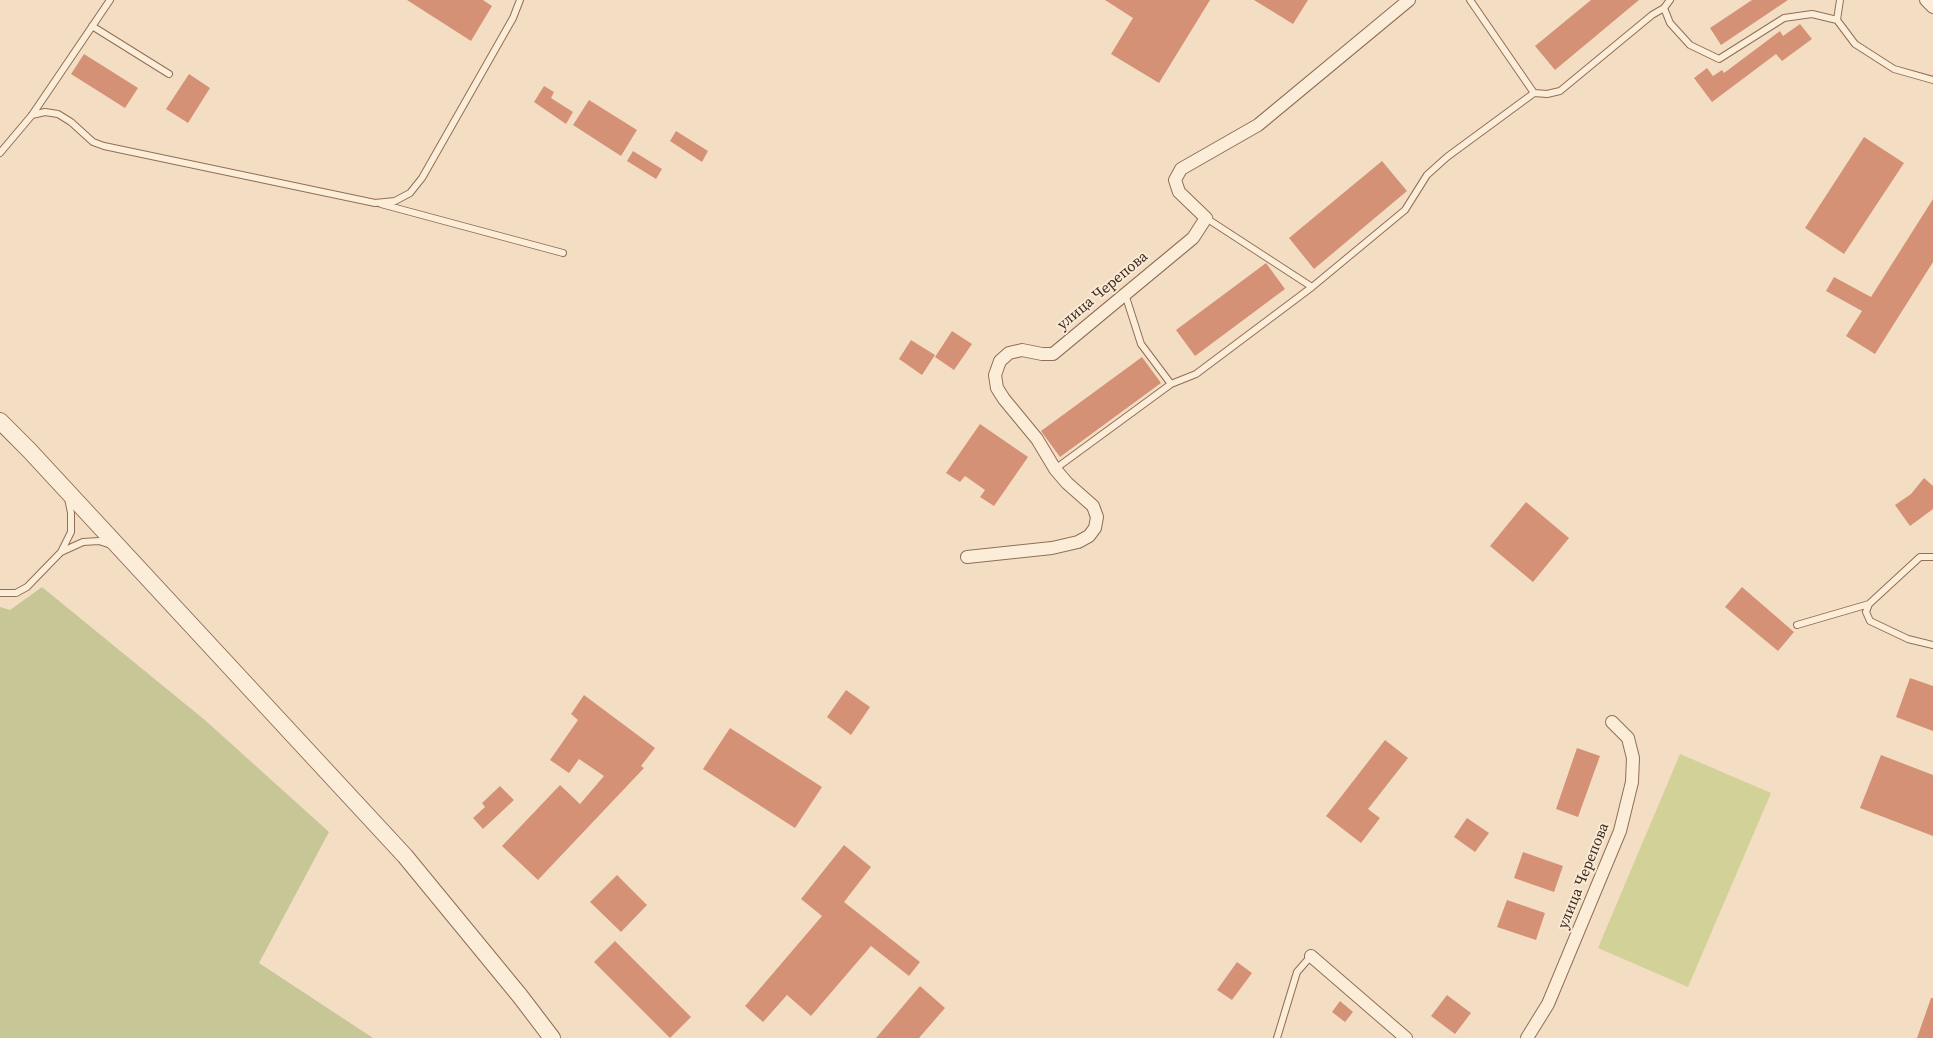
<!DOCTYPE html>
<html>
<head>
<meta charset="utf-8">
<style>
	body { margin:0 }
	canvas { display:block; background:#f3dec4 }
</style>
</head>
<body>
<canvas width="1933" height="1038"></canvas>
<script>
const c = document.querySelector('canvas').getContext('2d');
c.lineJoin = 'round';
function fill(path, color) {
  c.fillStyle = color;
  c.fill(path, 'evenodd');
}
function shape(rows) {
  const path = new Path2D();
  for (const r of rows) {
    path.moveTo(r[0], r[1]);
    for (let i = 2; i < r.length; i += 2) path.lineTo(r[i], r[i + 1]);
  }
  return path;
}
function trace(path, color, width, dash) {
  c.strokeStyle = color;
  c.lineWidth = width;
  c.lineCap = dash ? 'butt' : 'round';
  c.setLineDash(dash || []);
  c.stroke(path);
}
function drawText(font, color, halo, rows, align = 'center') {
  c.font = font + ' "Source Serif 4",serif';
  c.lineWidth = 4;
  c.setLineDash([]);
  c.textBaseline = 'middle';
  c.strokeStyle = halo;
  c.fillStyle = color;
  for (const [text, x, y, turn = 0] of rows) {
    c.save();
    c.translate(x, y);
    c.rotate((+turn || 0) * Math.PI / 180);
    c.textAlign = isNaN(turn) ? turn : align;
    if (halo) c.strokeText(text, 0, 0);
    c.fillText(text, 0, 0);
    c.restore();
  }
}
fill(shape([
	[1680,754,1771,793,1688,987,1598,948]
]), '#d2d197');
fill(shape([
	[42,587,206,721,329,832,259,963,373,1038,0,1038,0,607,10,610]
]), '#c7c696');
fill(shape([
	[407,0,483,0,492,6,471,41],
	[1105,0,1210,0,1159,83,1111,54,1133,18],
	[1254,0,1308,0,1293,24],
	[1591,0,1639,0,1555,70,1535,46],
	[1752,0,1788,0,1721,45,1710,28],
	[1800,24,1812,39,1782,61,1776,54,1712,102,1694,78,1707,68,1713,76,1722,70,1724,73,1780,31,1783,36],
	[84,54,138,88,125,108,71,74],
	[189,74,210,88,188,123,166,109],
	[544,86,554,92,551,98,573,112,566,124,534,102],
	[589,100,637,130,621,156,573,125],
	[676,131,708,151,702,162,670,141],
	[1864,137,1904,163,1844,254,1805,228],
	[633,151,662,169,656,179,627,161],
	[1382,161,1407,191,1314,269,1289,238],
	[1933,199,1933,262,1875,354,1846,336,1862,311,1826,291,1834,277,1871,297],
	[1266,263,1285,289,1195,356,1176,330],
	[952,331,972,344,954,370,935,357],
	[911,340,935,355,922,375,899,359],
	[1142,357,1161,383,1060,457,1041,431],
	[980,424,1028,457,994,506,980,497,985,490,965,476,960,482,946,473],
	[1924,478,1933,486,1933,509,1910,526,1895,505,1911,494],
	[1526,502,1569,538,1533,582,1490,546],
	[1742,587,1794,632,1778,651,1725,607],
	[1910,678,1933,686,1933,731,1896,717],
	[846,690,870,707,851,735,827,717],
	[584,695,655,748,641,766,644,768,538,880,502,846,560,785,580,804,604,776,579,759,569,773,550,760,578,720,571,714],
	[730,728,822,787,795,828,703,769],
	[1385,740,1408,758,1368,809,1380,818,1361,843,1326,816],
	[1577,748,1600,756,1578,817,1556,809],
	[1881,755,1933,775,1933,836,1860,808],
	[500,786,514,800,483,829,473,818,485,807,482,803],
	[1467,818,1489,833,1475,852,1454,837],
	[844,845,871,867,844,902,920,962,909,976,871,946,811,1016,787,995,763,1022,745,1006,822,916,801,899],
	[1523,852,1563,866,1554,892,1514,878],
	[617,875,647,905,621,932,590,902],
	[1507,900,1545,913,1536,940,1497,927],
	[615,941,691,1017,670,1038,594,962],
	[1237,962,1252,973,1232,1000,1217,990],
	[920,986,945,1008,919,1038,876,1038],
	[1447,995,1471,1013,1455,1034,1431,1016],
	[1931,998,1933,998,1933,1038,1917,1038],
	[1340,1001,1353,1012,1345,1022,1332,1012]
]), '#d59176');
const service = shape([
	[1670,0,1664,8,1670,23,1690,45,1719,59,1784,18,1812,14,1837,20,1840,0],
	[1837,20,1855,44,1894,69,1933,80],
	[92,26,169,74],
	[1534,93,1547,94,1560,91,1652,15,1664,8],
	[32,115,45,112,58,114,71,122,93,142,104,146,375,203,395,201,410,193,422,178,513,18,520,0],
	[0,153,32,115,110,0],
	[381,204,563,253],
	[1206,218,1312,287,1405,210,1427,175,1447,157,1534,93,1470,0],
	[1171,384,1196,374,1312,287],
	[1055,469,1171,384,1141,344,1125,294],
	[61,552,71,532,71,513,68,498],
	[1933,557,1920,557,1869,604,1866,612,1870,621,1908,639,1933,645],
	[0,593,16,593,27,587,61,552,83,542,99,541,111,545],
	[1797,625,1869,604],
	[1277,1038,1297,972,1311,956]
]);
const minor = shape([
	[1926,0,1933,7],
	[967,557,1052,548,1078,542,1089,536,1095,528,1097,517,1093,506,1067,483,1055,469,1037,439,1004,399,997,388,995,375,1000,361,1009,353,1022,350,1042,354,1053,354,1193,238,1206,218,1179,192,1175,180,1181,169,1258,125,1409,0],
	[1311,956,1406,1038],
	[1527,1038,1548,1004,1620,831,1632,782,1633,758,1628,738,1612,722]
]);
const tertiary = shape([
	[0,421,29,450,405,856,520,996,552,1038]
]);
trace(service, '#906e58', 8);
trace(minor, '#906e58', 14);
trace(tertiary, '#906e58', 18);
trace(service, '#fcedd9', 6);
trace(minor, '#fcedd9', 12);
trace(tertiary, '#fcedd9', 16);
drawText('15px', '#3e291e', '#f9ead5', [
	["улица Черепова",1103,291,-40],
	["улица Черепова",1584,876,-68]
]);
</script>
</body>
</html>
